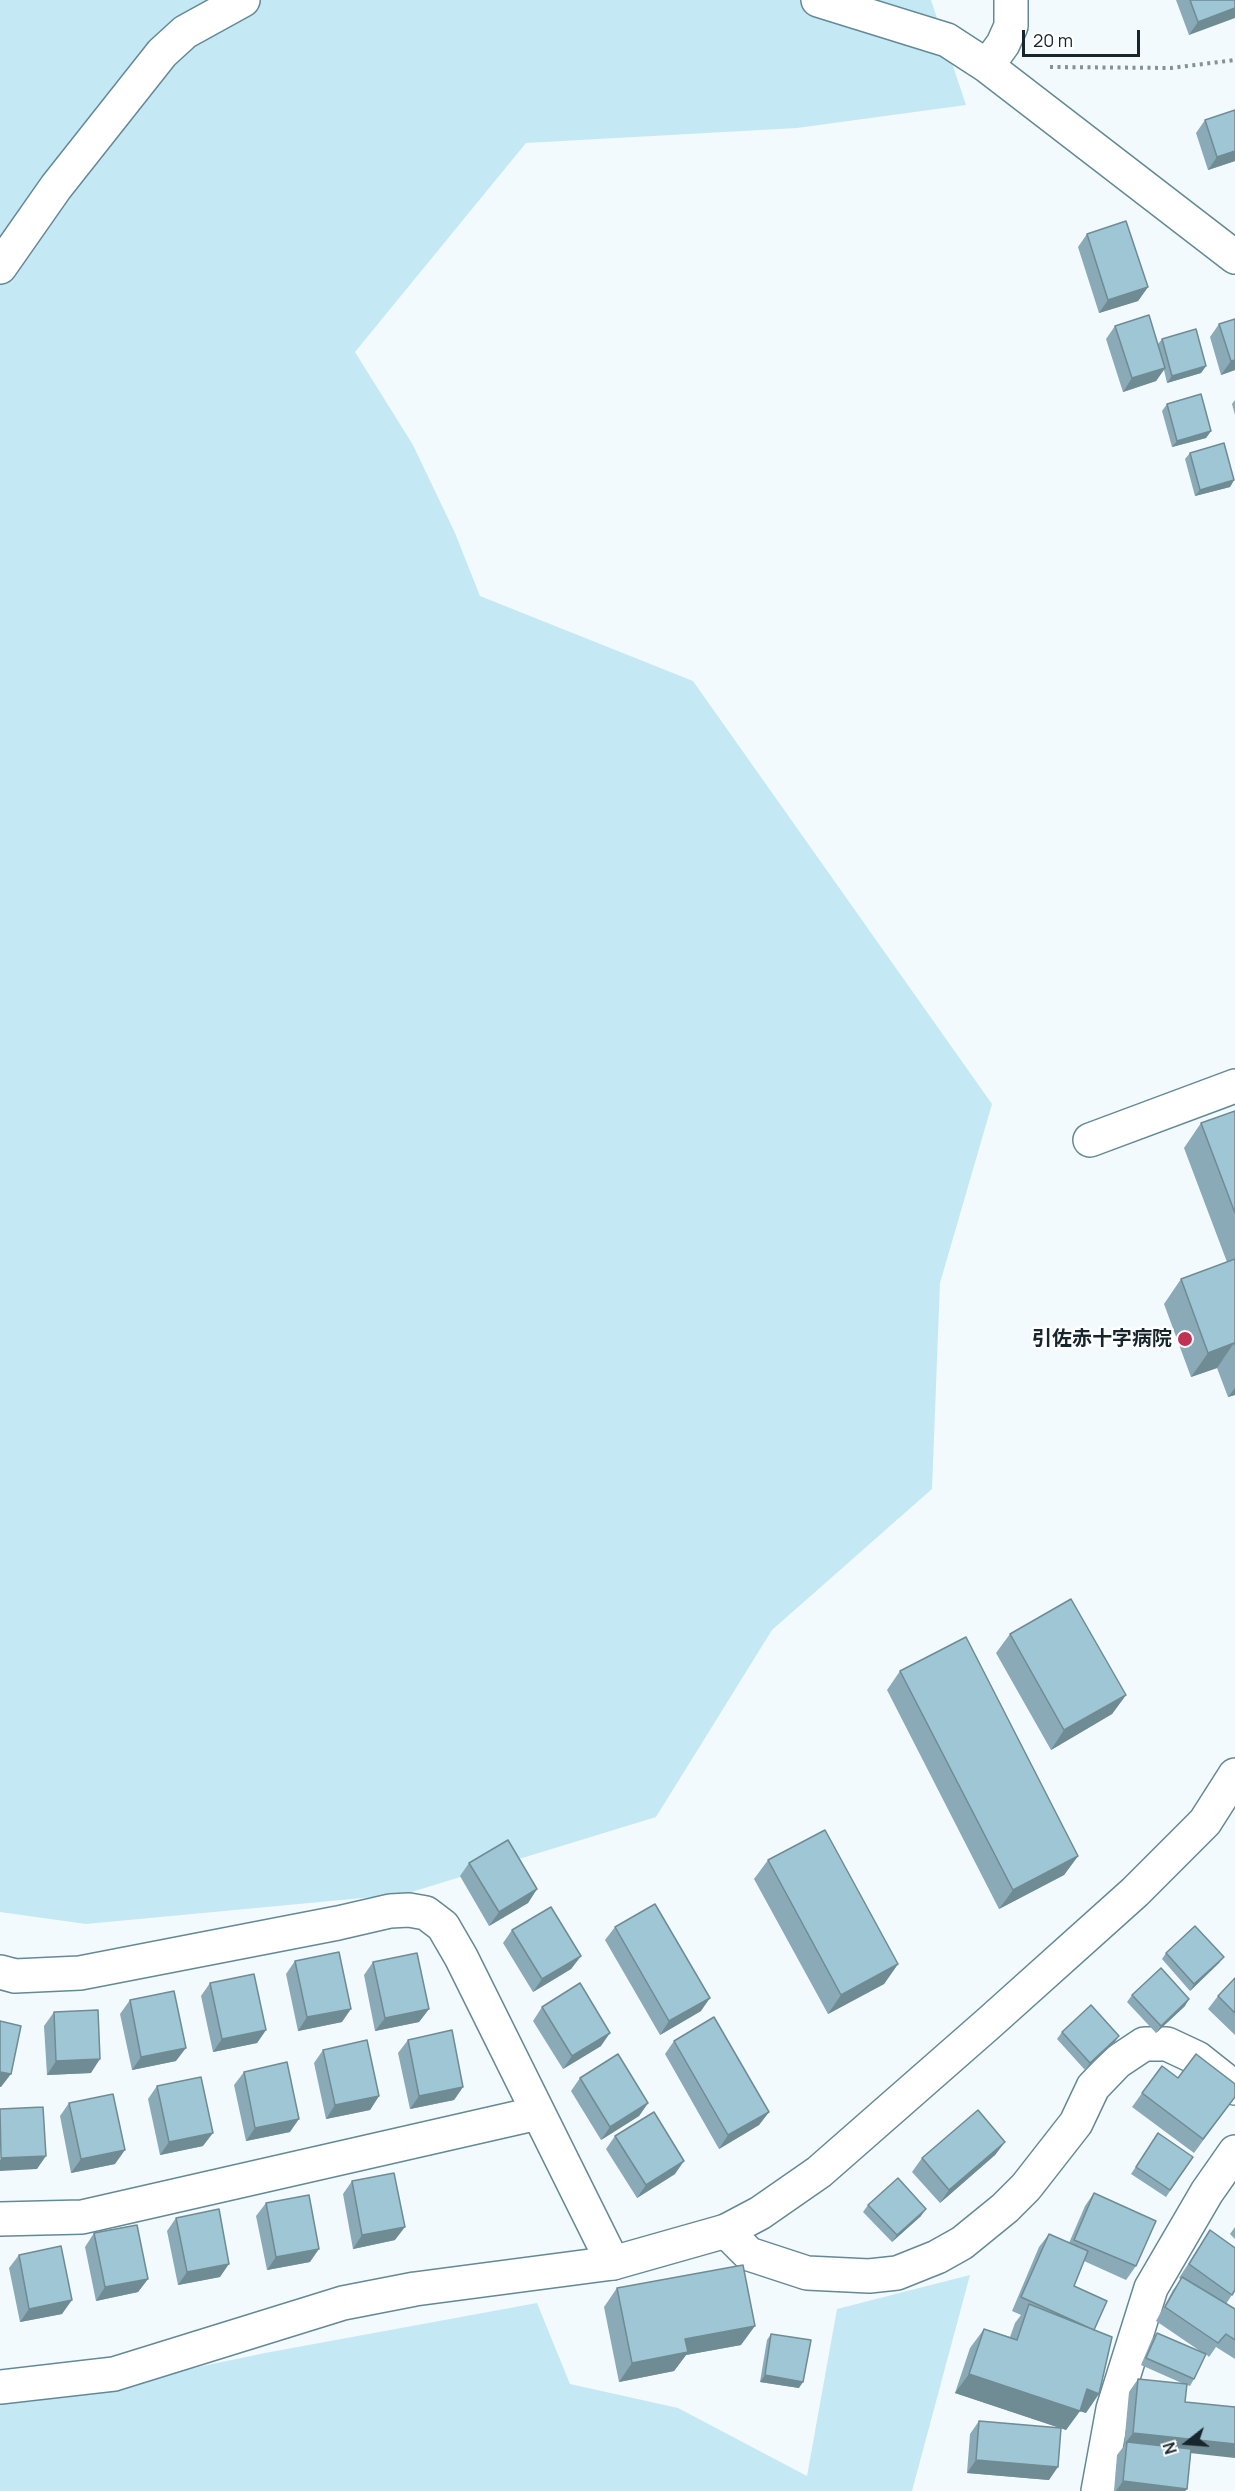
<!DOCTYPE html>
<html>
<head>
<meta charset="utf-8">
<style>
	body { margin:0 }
	#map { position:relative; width:1235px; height:2491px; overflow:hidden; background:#f2fafd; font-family:Manrope,sans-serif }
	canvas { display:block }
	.north { position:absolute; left:1157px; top:2413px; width:60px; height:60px; -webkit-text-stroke:4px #fff; paint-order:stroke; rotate:253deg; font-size:16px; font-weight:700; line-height:24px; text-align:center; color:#17262c }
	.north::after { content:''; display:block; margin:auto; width:21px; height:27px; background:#17262c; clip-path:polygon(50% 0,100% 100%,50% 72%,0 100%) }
	.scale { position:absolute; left:1022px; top:30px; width:118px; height:27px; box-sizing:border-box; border:3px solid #17262c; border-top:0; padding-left:8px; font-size:18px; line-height:21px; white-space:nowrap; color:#17262c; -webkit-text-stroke:4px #fff; paint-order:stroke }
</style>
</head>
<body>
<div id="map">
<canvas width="1235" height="2491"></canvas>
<div class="north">N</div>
<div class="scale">20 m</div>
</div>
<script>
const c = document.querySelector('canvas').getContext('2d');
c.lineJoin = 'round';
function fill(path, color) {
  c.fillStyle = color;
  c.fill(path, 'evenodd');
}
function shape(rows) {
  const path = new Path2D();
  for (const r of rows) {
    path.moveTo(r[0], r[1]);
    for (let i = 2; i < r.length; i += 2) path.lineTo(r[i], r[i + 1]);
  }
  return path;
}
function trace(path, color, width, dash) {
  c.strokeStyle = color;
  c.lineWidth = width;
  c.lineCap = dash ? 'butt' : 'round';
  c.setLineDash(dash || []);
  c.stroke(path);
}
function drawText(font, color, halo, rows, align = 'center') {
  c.font = font + ' Manrope,"Noto Sans JP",sans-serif';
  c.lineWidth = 5;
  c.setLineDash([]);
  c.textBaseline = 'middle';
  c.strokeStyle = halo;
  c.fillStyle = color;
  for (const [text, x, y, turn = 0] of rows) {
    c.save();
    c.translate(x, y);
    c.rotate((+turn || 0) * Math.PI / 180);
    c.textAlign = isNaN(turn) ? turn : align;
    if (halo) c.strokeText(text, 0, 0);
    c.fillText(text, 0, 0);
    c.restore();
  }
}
fill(shape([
	[0,0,931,0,966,105,797,128,526,143,355,352,413,445,455,533,480,596,693,681,992,1104,940,1283,932,1489,772,1630,656,1817,405,1894,86,1924,0,1912],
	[970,2275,912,2491,0,2491,0,2401,30,2402,265,2353,537,2303,570,2384,678,2408,807,2476,837,2309]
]), '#c5e8f5');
const street = shape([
	[818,0,947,40,987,66,1235,257],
	[987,66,1003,44,1011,26,1011,0],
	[0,267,56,187,162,53,185,32,243,0],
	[1090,1140,1235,1086],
	[0,1972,15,1976,80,1973,338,1923,390,1911,409,1910,426,1913,443,1926,461,1957,613,2263],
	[0,2219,82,2217,538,2113],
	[726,2231,749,2254,807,2273,869,2276,897,2273,937,2257,962,2243,1005,2208,1026,2187,1076,2123,1093,2087,1117,2062,1144,2044,1167,2044,1197,2058,1235,2088],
	[1098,2491,1113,2409,1151,2288,1207,2192,1235,2152]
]);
const secondary = shape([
	[0,2387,114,2374,343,2303,415,2289,613,2263,726,2231,760,2213,819,2172,989,2023,1135,1892,1205,1822,1235,1775]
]);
trace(street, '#648996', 36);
trace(secondary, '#648996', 36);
trace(shape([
	[1050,67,1171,68,1235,60]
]), '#859195', 4, [3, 4.5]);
trace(street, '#fff', 33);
trace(secondary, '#fff', 33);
fill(shape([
	[1176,0,1235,0,1189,35],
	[1205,120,1235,161,1208,170,1196,133],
	[1087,234,1148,287,1138,301,1099,313,1078,247],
	[1219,324,1235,370,1221,375,1210,337],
	[1115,326,1158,344,1162,339,1206,366,1201,373,1167,383,1164,370,1156,381,1123,392,1106,339],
	[1235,400,1235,415,1232,404],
	[1167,404,1211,431,1206,438,1172,447,1162,411],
	[1190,453,1234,480,1230,487,1195,496,1185,459],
	[1235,1111,1235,1395,1228,1397,1217,1368,1191,1377,1164,1304,1181,1279,1227,1262,1184,1148,1201,1123],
	[1010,1634,1126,1695,1112,1714,1051,1750,996,1653],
	[900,1671,1078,1856,1064,1875,999,1909,887,1690],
	[768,1860,898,1964,884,1984,828,2014,754,1879],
	[469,1863,537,1889,528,1903,489,1926,460,1876],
	[615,1927,701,2011,660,2035,605,1940],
	[512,1930,581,1956,571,1969,533,1992,503,1943],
	[1166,1953,1219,1963,1190,1991,1162,1959],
	[295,1961,342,2022,298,2031,286,1974],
	[373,1962,429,2009,419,2022,375,2031,364,1975],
	[1235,1978,1235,2035,1208,2009,1218,1996],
	[210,1983,266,2030,257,2043,213,2052,201,1996],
	[1132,1995,1185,2006,1156,2033,1127,2002],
	[130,2000,176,2061,132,2070,120,2014],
	[542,2007,601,2046,563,2069,533,2021],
	[54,2012,91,2073,47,2075,44,2026],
	[1062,2032,1114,2043,1085,2070,1057,2039],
	[408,2040,463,2087,454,2100,410,2109,398,2053],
	[674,2041,769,2112,759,2125,719,2149,665,2054],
	[323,2050,379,2096,370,2110,326,2119,314,2063],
	[244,2072,290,2132,246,2141,234,2085],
	[580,2078,648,2103,639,2116,601,2140,571,2091],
	[1178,2078,1235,2097,1194,2153,1132,2107,1142,2093],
	[157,2086,203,2146,160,2155,148,2099],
	[69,2103,115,2164,71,2173,60,2116],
	[1158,2133,1193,2157,1166,2197,1131,2174],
	[615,2136,675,2174,637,2198,606,2149],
	[1005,2142,995,2155,940,2203,912,2172,922,2158],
	[352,2181,395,2240,353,2249,343,2194],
	[1094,2193,1136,2266,1126,2280,1084,2261,1074,2286,1094,2330,1086,2413,1080,2411,1066,2430,1061,2428,1049,2480,967,2473,970,2434,979,2421,1060,2428,955,2393,970,2348,984,2329,1010,2337,1015,2323,1021,2315,1012,2311,1039,2247,1049,2234,1069,2243,1085,2206],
	[266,2203,310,2262,267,2270,256,2216],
	[868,2205,921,2216,892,2242,863,2212],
	[176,2218,220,2277,178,2285,167,2231],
	[1235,2227,1235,2239,1230,2234],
	[1210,2230,1235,2290,1226,2304,1235,2309,1235,2359,1216,2347,1209,2357,1206,2354,1194,2379,1190,2386,1187,2385,1185,2402,1191,2453,1187,2489,1185,2491,1114,2491,1117,2455,1124,2446,1129,2392,1138,2379,1184,2384,1141,2365,1152,2339,1157,2333,1203,2353,1156,2321,1173,2290,1181,2279,1179,2278],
	[94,2233,148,2279,138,2292,96,2301,85,2247],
	[19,2255,62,2314,20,2322,9,2268],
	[617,2288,741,2345,686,2355,674,2371,619,2382,604,2307],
	[771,2334,799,2388,760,2382,767,2340]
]), '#89aab6');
fill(shape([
	[1235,8,1235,18,1189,35,1198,22],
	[1235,151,1235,161,1208,170,1217,157],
	[1148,287,1138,301,1099,313,1108,300],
	[1235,360,1235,370,1221,375,1231,361],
	[1206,366,1201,373,1167,383,1172,376],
	[1165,368,1156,381,1123,392,1132,378],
	[1211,431,1206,438,1172,447,1177,441],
	[1234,480,1230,487,1195,496,1200,490],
	[1234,1343,1217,1368,1191,1377,1208,1353],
	[1235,1388,1235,1395,1228,1397],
	[1126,1695,1112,1714,1051,1750,1064,1730],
	[1078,1856,1064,1875,999,1909,1013,1890],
	[537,1889,528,1903,489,1926,499,1912],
	[581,1956,571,1969,533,1992,542,1979],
	[1224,1957,1219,1963,1190,1991,1194,1984],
	[898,1964,884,1984,828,2014,841,1995],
	[710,1998,701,2011,660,2035,669,2021],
	[1189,1999,1185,2006,1156,2033,1161,2026],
	[351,2009,342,2022,298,2031,307,2017],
	[429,2009,419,2022,375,2031,385,2018],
	[266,2030,257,2043,213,2052,222,2039],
	[610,2033,601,2046,563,2069,572,2056],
	[1119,2036,1114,2043,1085,2070,1090,2063],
	[186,2048,176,2061,132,2070,141,2057],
	[100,2059,91,2073,47,2075,56,2061],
	[0,2072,11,2074,1,2087,0,2087],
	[463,2087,454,2100,410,2109,419,2096],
	[379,2096,370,2110,326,2119,335,2105],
	[648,2103,639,2116,601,2140,610,2127],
	[769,2112,759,2125,719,2149,728,2135],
	[299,2119,290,2132,246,2141,255,2128],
	[213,2133,203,2146,160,2155,169,2142],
	[1005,2142,995,2155,940,2203,949,2190],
	[125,2150,115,2164,71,2173,81,2159],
	[46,2156,37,2169,0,2171,0,2160,1,2158],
	[684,2161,675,2174,637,2198,646,2185],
	[926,2209,921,2216,892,2242,897,2235],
	[405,2227,395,2240,353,2249,362,2235],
	[319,2249,310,2262,267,2270,276,2257],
	[229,2264,220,2277,178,2285,187,2272],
	[148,2279,138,2292,96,2301,105,2287],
	[72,2300,62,2314,20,2322,29,2309],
	[755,2326,741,2345,686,2355,674,2371,619,2382,632,2363,685,2339],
	[969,2374,1080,2411,1066,2430,955,2393],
	[765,2375,803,2382,799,2388,760,2382],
	[1087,2389,1099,2394,1086,2413,1074,2409],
	[1133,2433,1235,2444,1235,2458,1126,2446,1127,2442,1123,2446],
	[976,2460,1058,2467,1049,2480,967,2473],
	[1123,2481,1187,2489,1185,2491,1116,2491]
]), '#6f8b94');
const building = shape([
	[1190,0,1235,0,1235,8,1198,22,1190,0],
	[1235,110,1235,151,1217,157,1205,120,1235,110],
	[1126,221,1148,287,1108,300,1087,234,1126,221],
	[1149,315,1165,368,1132,378,1115,326,1149,315],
	[1235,319,1235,360,1231,361,1219,324,1235,319],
	[1196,329,1206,366,1172,376,1162,339,1196,329],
	[1201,394,1211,431,1177,441,1167,404,1201,394],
	[1224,443,1234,480,1200,490,1190,453,1224,443],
	[1235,1111,1235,1213,1201,1123,1235,1111],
	[1235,1259,1235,1345,1234,1343,1208,1353,1181,1279,1235,1259],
	[1071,1599,1126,1695,1064,1730,1010,1634,1071,1599],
	[966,1637,1078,1856,1013,1890,900,1671,966,1637],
	[825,1830,898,1964,841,1995,768,1860,825,1830],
	[508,1840,537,1889,499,1912,469,1863,508,1840],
	[655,1904,710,1998,669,2021,615,1927,655,1904],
	[551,1907,581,1956,542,1979,512,1930,551,1907],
	[1195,1926,1224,1957,1194,1984,1166,1953,1195,1926],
	[339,1952,351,2009,307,2017,295,1961,339,1952],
	[417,1953,429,2009,385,2018,373,1962,417,1953],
	[1161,1968,1189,1999,1161,2026,1132,1995,1161,1968],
	[254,1974,266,2030,222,2039,210,1983,254,1974],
	[1235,1978,1235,2013,1218,1996,1235,1978],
	[580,1983,610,2033,572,2056,542,2007,580,1983],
	[174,1991,186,2048,141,2057,130,2000,174,1991],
	[1091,2005,1119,2036,1090,2063,1062,2032,1091,2005],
	[98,2010,100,2059,56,2061,54,2012,98,2010],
	[714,2017,769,2112,728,2135,674,2041,714,2017],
	[0,2021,21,2026,11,2074,0,2072,0,2021],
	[452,2030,463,2087,419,2096,408,2040,452,2030],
	[367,2040,379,2096,335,2105,323,2050,367,2040],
	[618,2054,648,2103,610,2127,580,2078,618,2054],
	[1196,2054,1235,2084,1235,2097,1203,2139,1142,2093,1162,2066,1178,2078,1196,2054],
	[287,2062,299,2119,255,2128,244,2072,287,2062],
	[201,2077,213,2133,169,2142,157,2086,201,2077],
	[113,2094,125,2150,81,2159,69,2103,113,2094],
	[43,2107,46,2156,1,2158,0,2109,43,2107],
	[978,2110,1005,2142,949,2190,922,2158,978,2110],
	[654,2112,684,2161,646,2185,615,2136,654,2112],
	[1158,2133,1193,2157,1170,2190,1136,2167,1158,2133],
	[394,2173,405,2227,362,2235,352,2181,394,2173],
	[898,2178,926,2209,897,2235,868,2205,898,2178],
	[1094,2193,1156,2221,1136,2266,1074,2240,1094,2193],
	[309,2195,319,2249,276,2257,266,2203,309,2195],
	[219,2209,229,2264,187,2272,176,2218,219,2209],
	[137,2225,148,2279,105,2287,94,2233,137,2225],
	[1210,2230,1235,2248,1235,2290,1232,2295,1189,2264,1210,2230],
	[1049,2234,1088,2251,1074,2286,1107,2301,1094,2330,1021,2297,1049,2234],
	[61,2246,72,2300,29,2309,19,2255,61,2246],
	[743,2265,755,2326,685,2339,688,2352,632,2363,617,2288,743,2265],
	[1182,2277,1235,2309,1235,2340,1226,2334,1218,2343,1165,2307,1182,2277],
	[1029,2304,1112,2337,1099,2394,1087,2389,1080,2411,969,2374,984,2329,1017,2340,1029,2304],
	[1157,2333,1206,2354,1194,2379,1146,2358,1157,2333],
	[771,2334,811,2340,803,2382,765,2375,771,2334],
	[1138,2379,1187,2384,1185,2402,1235,2407,1235,2444,1133,2433,1138,2379],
	[979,2421,1061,2428,1058,2467,976,2460,979,2421],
	[1127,2442,1191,2449,1187,2489,1123,2481,1127,2442]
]);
fill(building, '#9fc6d4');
trace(building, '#6f8b94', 1.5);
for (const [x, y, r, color] of [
	[1185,1339,8,"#c13153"]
]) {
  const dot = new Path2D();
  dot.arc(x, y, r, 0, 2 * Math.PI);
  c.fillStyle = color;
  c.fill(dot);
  trace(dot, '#fff', 2);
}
drawText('bold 20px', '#17262c', '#fff', [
	["引佐赤十字病院",1172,1339]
], 'right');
</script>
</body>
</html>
